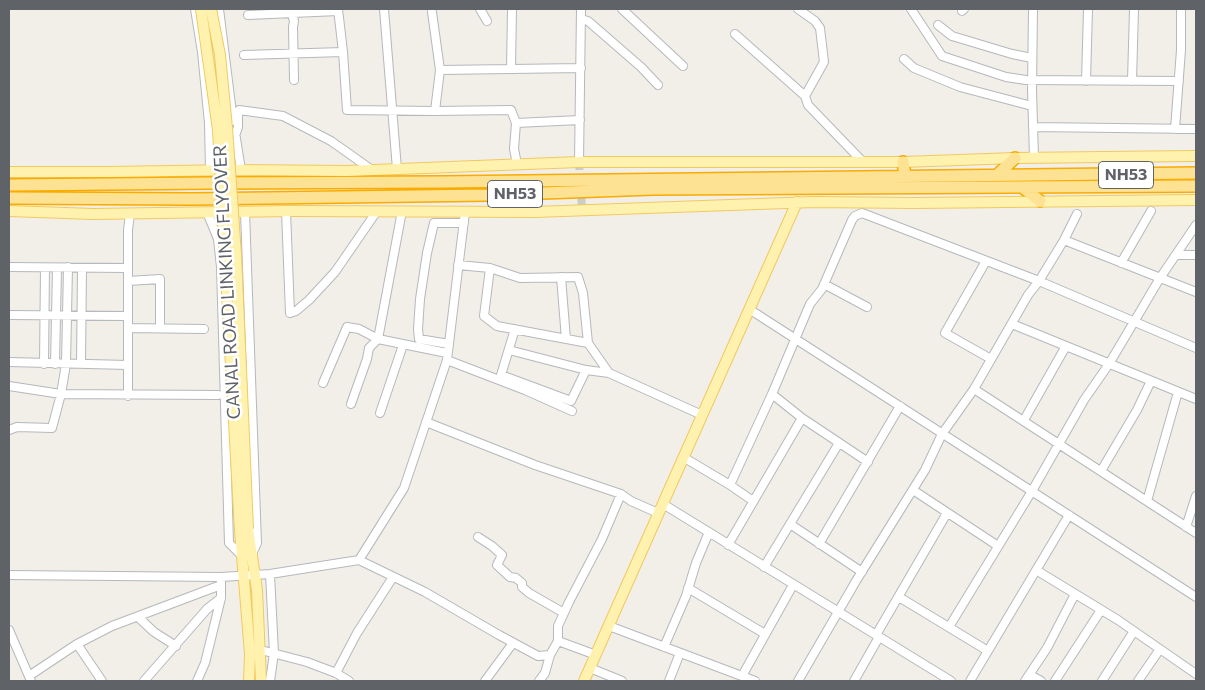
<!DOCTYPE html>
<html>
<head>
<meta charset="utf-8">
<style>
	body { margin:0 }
	#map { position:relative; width:1205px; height:690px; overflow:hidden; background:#f1efe8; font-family:Commissioner,sans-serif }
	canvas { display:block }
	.frame { position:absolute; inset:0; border:10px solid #5f6368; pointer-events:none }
</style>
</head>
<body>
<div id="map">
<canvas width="1205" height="690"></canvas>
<div class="frame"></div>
</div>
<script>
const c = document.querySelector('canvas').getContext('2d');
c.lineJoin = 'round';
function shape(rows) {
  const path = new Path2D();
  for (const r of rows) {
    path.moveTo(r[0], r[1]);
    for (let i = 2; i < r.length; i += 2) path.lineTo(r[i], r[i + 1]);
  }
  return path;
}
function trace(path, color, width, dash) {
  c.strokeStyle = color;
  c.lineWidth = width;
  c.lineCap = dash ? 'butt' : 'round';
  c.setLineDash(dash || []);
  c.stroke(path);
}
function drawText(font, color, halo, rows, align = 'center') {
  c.font = font + ' Commissioner,sans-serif';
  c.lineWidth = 5;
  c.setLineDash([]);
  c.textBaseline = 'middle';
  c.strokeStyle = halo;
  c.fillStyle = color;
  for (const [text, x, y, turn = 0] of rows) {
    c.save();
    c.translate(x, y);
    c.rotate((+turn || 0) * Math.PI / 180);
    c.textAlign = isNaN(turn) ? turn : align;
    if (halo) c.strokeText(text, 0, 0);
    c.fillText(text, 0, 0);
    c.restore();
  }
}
trace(shape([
	[579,162,582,209]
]), '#ccccc8', 8, [8, 4]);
const minor = shape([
	[195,9,202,52,209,123,210,170],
	[219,9,233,121],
	[338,9,343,52],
	[384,9,397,169],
	[480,9,487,21],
	[622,9,683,66],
	[798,9,815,21,820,28,824,62,805,96],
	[911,9,942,56,1006,77,1026,80,1179,81],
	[1033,9,1032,89,1034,158],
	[962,11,964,9],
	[432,12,440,70,511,69,512,9],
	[292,13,294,21,293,27,294,80],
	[248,15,338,11],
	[581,19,588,21,641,67,658,85],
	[938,25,952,36,1012,54,1032,58],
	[735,34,805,96,808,105,863,162],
	[244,55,343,52,347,110,435,111,440,70],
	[904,59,914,68,960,87,1032,106],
	[511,69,581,68],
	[1086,81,1088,9],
	[1132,81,1134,9],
	[435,111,511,110,516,123,514,149,517,164],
	[516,123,580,120],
	[1033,127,1196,129],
	[1175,129,1181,50,1181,9],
	[235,132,241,170],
	[235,136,238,127,238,113,239,110,283,116,331,141,372,170],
	[579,162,581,9],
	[286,211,290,313,296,311,309,300,335,272,377,211],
	[207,212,218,239,221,267,229,543,242,556],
	[245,212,257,543,252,554],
	[1064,240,1196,292],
	[1176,255,1196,255],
	[986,261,945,333,991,359],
	[1121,263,1151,211],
	[458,265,490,268,520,278,578,277,583,293,588,343,609,373,702,415],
	[9,267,128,268],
	[490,268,484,316,497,326,588,343],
	[561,277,566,339],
	[128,281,160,279,160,327],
	[824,284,867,307],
	[749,309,1196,597],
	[9,315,128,316],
	[1012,324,1196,399],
	[128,328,204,329],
	[515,329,501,375,571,401,586,370,609,373],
	[449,344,419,339,418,329,420,299,427,253,434,223,464,223],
	[509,350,586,370],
	[447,360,525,390,572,411],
	[9,362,128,365],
	[44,364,45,268],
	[55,364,57,268],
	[81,364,82,268],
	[323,383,347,327,359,329,378,339,447,353],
	[9,386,61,394,218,395],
	[974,389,1196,533],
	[772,394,802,418,868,462],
	[128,396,128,230,130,214],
	[351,404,367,359,369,348,378,339,402,211],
	[380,413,403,345],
	[1024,420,1066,346],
	[426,422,535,465,621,494,631,501,658,513],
	[9,430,17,427,52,428,61,394,66,364,68,267],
	[683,457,730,485,753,501],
	[1101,471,1137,410,1151,381],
	[730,485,772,394,810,304,822,289,852,220,855,216,862,213,1039,281,1196,348],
	[913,490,998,546],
	[1147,501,1178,392],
	[663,504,951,681],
	[790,524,862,572],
	[1186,527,1196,496],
	[478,537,492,546,502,555,497,565,510,577,516,578,522,583,522,587,529,593,564,613],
	[819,544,900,406],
	[728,545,802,418],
	[359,560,404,488,447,360,465,212],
	[764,567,839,443],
	[1036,570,1118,620,1196,674],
	[270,574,274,653,270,681],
	[9,575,221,577,270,574,359,560,425,592,499,635,538,656,550,655,558,641,596,655],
	[688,588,765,634],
	[899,597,988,651],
	[138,617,154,632,176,646],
	[609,626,755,681],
	[949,627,1032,491,1084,400,1109,364,1160,278,1196,225],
	[9,630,31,681],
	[876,635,947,513],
	[558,641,558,626,569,602,602,539,621,494],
	[77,644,102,681],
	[664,647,686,596,696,563,709,532],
	[261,650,307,662,336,673,349,681],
	[590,668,622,681],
	[336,673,357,633,393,577],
	[1030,675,1041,681],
	[29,676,77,644,112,626,221,585],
	[742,676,793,585],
	[144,681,207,609,221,598],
	[197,681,205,663,221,598,221,581],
	[485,681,513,643],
	[539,681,545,673,550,655],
	[669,681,680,653],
	[798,681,856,581,925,470,942,434,974,389,1028,295,1039,281,1064,240,1077,214],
	[854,681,879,637],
	[970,681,1069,515],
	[1025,681,1047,648,1075,594],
	[1055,681,1101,610],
	[1102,681,1134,631],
	[1138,681,1160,649]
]);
const major = shape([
	[9,172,109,172,236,170,347,171,579,162,903,162,1015,158,1196,156],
	[9,211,93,214,292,211,535,212,814,202,914,203,1196,200],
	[248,529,257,590,261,681],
	[240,531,250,654,249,681],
	[584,681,797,202]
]);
const highway = shape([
	[903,162,905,176],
	[997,175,1015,158],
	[9,185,210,183,443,182,1196,173],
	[1022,187,1040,201],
	[9,198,193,199,488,195,653,189,1196,186]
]);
trace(minor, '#b5b8bc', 10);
trace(major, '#f2c960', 12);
trace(highway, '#f9ab00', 14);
trace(minor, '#fff', 8);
trace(major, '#fff2af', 10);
trace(highway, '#fde293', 11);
const majorBridge = shape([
	[201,9,218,130,240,531],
	[211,9,220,55,227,128,236,255,248,529]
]);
trace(majorBridge, '#f2c960', 12, []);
trace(majorBridge, '#fff2af', 10);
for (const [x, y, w] of [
	[1126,175,55],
	[515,194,55]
]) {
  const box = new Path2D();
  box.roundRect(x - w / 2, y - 13.5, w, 27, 4);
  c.fillStyle = '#fff';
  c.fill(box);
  trace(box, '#5f6368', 1);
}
drawText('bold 16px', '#5f6368', null, [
	["NH53",1126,175],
	["NH53",515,194]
]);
drawText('18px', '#5f6368', '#fff', [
	["CANAL ROAD LINKING FLYOVER",227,282,-93]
]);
</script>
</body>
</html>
